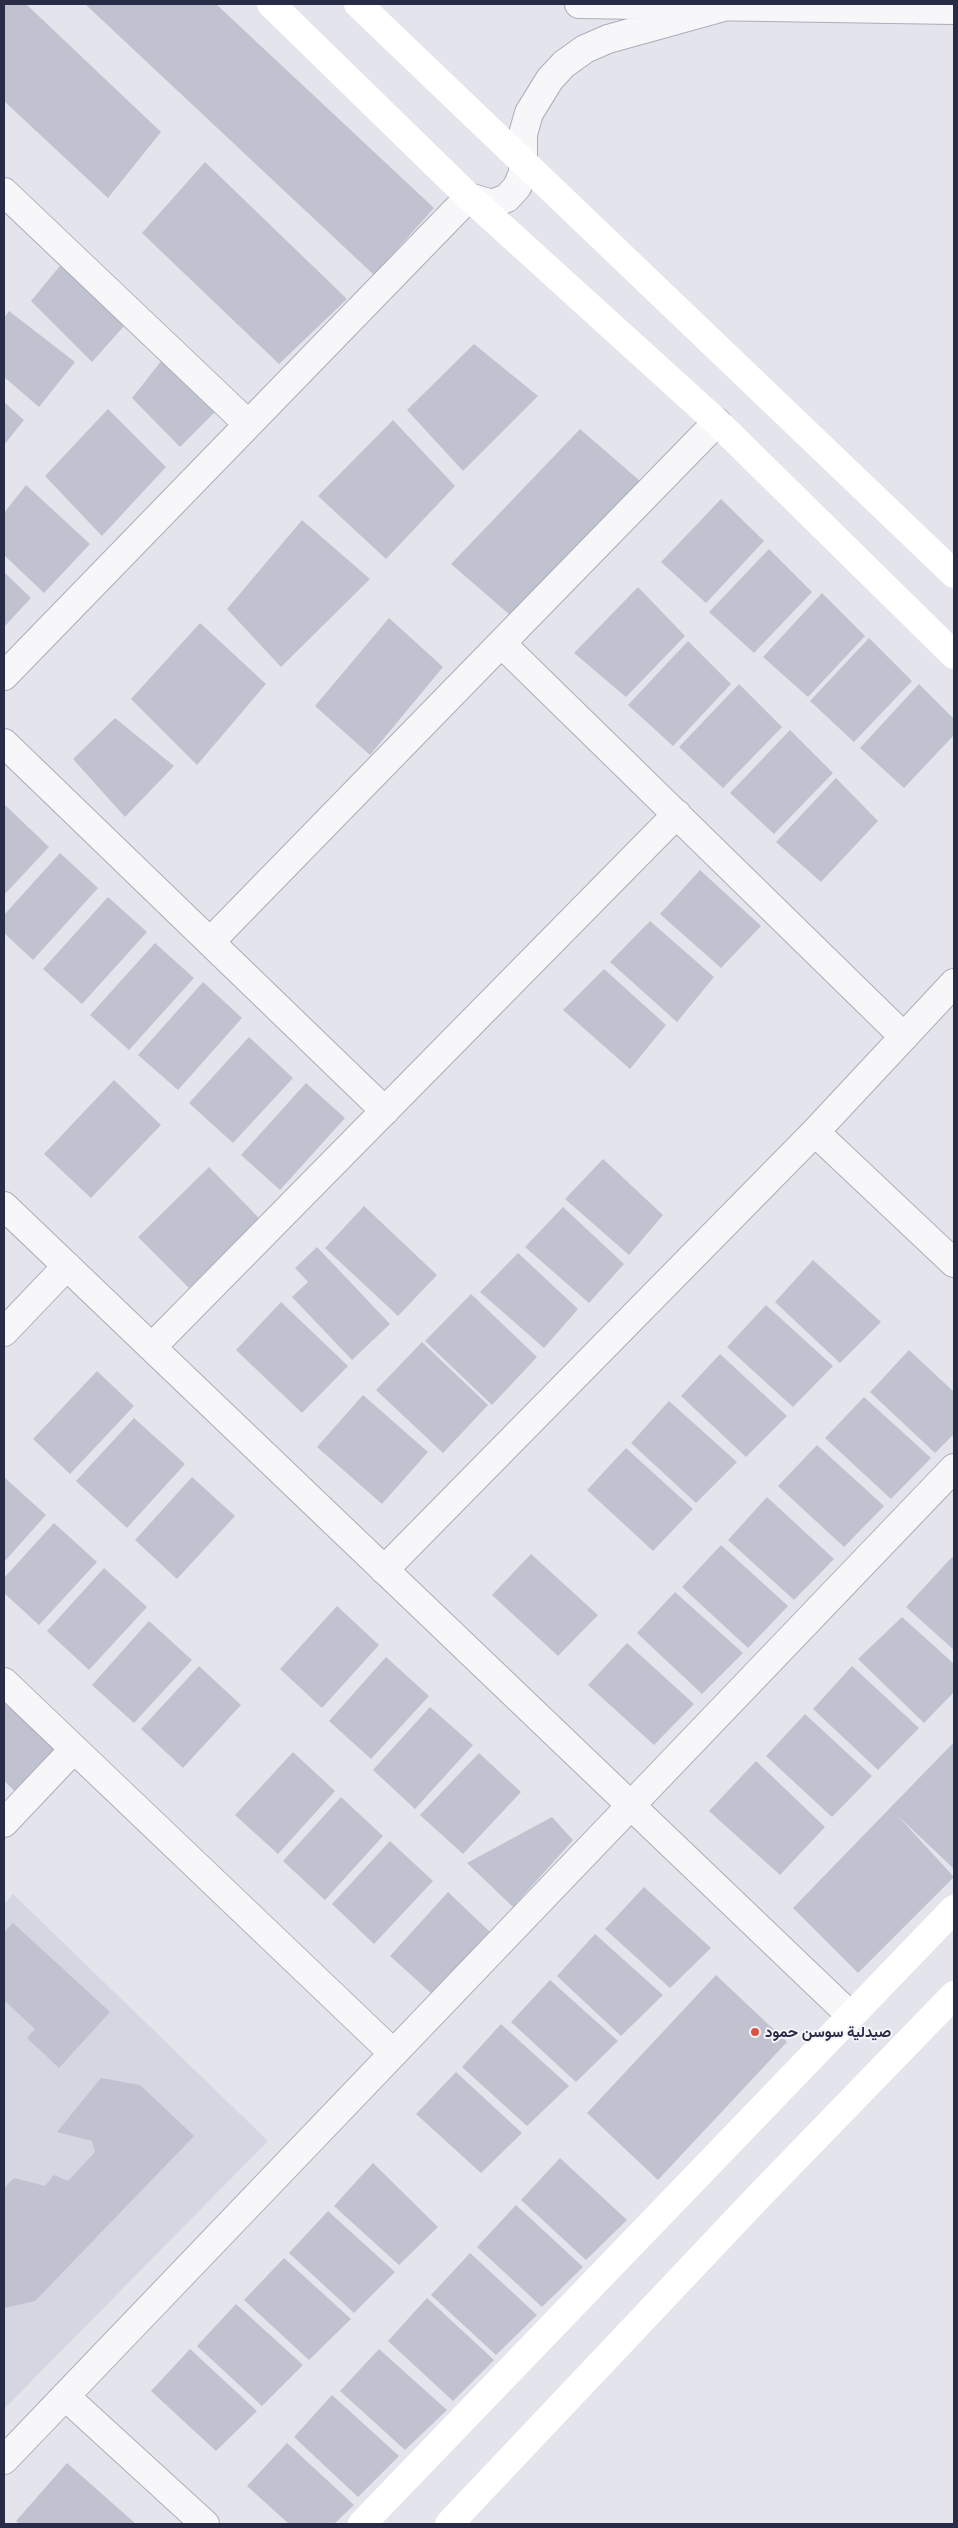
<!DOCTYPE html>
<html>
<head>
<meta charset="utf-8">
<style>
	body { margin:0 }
	#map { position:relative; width:958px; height:2528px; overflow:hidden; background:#e3e4ec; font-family:Lato,sans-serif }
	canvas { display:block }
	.frame { position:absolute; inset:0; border:5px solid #292c47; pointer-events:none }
</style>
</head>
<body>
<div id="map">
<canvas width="958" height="2528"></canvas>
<div class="frame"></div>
</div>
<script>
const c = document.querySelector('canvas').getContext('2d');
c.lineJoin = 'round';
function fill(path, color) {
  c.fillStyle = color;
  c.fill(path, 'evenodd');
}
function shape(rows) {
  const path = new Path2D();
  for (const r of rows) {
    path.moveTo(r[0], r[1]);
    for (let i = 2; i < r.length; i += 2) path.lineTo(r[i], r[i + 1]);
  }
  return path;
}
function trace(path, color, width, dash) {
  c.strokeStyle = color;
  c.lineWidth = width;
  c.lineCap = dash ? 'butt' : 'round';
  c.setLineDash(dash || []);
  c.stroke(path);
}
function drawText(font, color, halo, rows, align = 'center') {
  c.font = font + ' Lato,Vazirmatn,sans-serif';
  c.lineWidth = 4;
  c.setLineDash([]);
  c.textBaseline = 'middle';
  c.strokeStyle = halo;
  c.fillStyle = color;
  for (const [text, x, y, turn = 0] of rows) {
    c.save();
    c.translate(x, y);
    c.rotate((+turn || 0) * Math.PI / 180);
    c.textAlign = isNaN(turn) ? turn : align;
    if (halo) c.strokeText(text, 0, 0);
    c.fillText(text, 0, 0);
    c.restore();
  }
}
fill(shape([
	[13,1894,268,2141,4,2409,4,1904]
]), '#d4d6e2');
fill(shape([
	[4,4,26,4,161,132,108,198,4,101],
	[85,4,216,4,434,208,374,275],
	[205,162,347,299,279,364,142,233],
	[73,250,141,307,92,362,31,301],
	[9,311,75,362,39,407,4,377,4,318],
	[474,344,538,396,463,471,407,410],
	[173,346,227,400,180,447,132,398],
	[4,402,24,420,4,445],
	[108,409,166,467,102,536,45,476],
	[393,420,455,486,386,559,318,496],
	[580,429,640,481,510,615,451,564],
	[26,485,90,544,44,593,4,555,4,513],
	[721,499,764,541,706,603,661,562],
	[302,520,370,579,281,667,227,609],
	[769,549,812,592,754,653,709,612],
	[4,572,31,598,4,627],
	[638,587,685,636,626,697,574,653],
	[822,593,865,636,808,697,763,657],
	[389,618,443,667,370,755,315,706],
	[200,623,266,684,197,765,131,699],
	[869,638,912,681,854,742,810,701],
	[688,641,731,684,673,746,628,705],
	[739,684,782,727,723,788,679,747],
	[919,684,954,719,954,735,904,788,860,748],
	[115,718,174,766,125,817,73,759],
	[790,730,833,773,774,834,730,793],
	[836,778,878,821,821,882,776,842],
	[4,804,49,847,4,895],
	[60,853,98,888,33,960,4,933,4,915],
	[700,870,761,926,721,968,660,914],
	[108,897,147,932,82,1004,43,969],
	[650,921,714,977,677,1022,610,962],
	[155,943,194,978,129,1050,90,1015],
	[604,969,666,1025,630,1069,563,1010],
	[203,982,242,1018,178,1090,138,1055],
	[249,1037,293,1078,233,1143,189,1103],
	[114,1080,161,1125,91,1198,44,1154],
	[306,1083,345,1118,280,1190,241,1155],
	[603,1159,663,1215,629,1255,565,1199],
	[209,1167,259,1218,189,1288,138,1237],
	[364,1206,437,1275,398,1316,325,1248],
	[563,1207,624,1264,589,1303,525,1247],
	[317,1247,390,1324,352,1360,292,1297,308,1282,295,1268],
	[518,1253,578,1309,544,1348,480,1292],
	[813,1260,881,1322,840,1363,775,1302],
	[471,1294,537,1357,492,1405,425,1341],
	[281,1302,348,1366,302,1413,236,1350],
	[766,1305,833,1366,793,1407,727,1347],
	[422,1342,488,1405,443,1453,376,1390],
	[909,1350,954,1392,954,1434,935,1453,870,1392],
	[720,1354,787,1416,746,1457,681,1396],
	[97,1371,134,1406,70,1474,33,1439],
	[363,1395,428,1452,382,1504,317,1447],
	[864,1397,931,1458,891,1499,825,1438],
	[669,1401,737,1462,696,1503,631,1443],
	[134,1418,185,1464,127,1528,76,1481],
	[817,1445,884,1506,844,1547,778,1486],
	[626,1448,693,1509,653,1551,587,1490],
	[4,1477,46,1515,4,1562],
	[192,1477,235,1516,177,1579,135,1540],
	[767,1497,834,1559,794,1600,728,1540],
	[54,1523,97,1562,39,1625,4,1593,4,1578],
	[721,1545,788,1606,748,1648,682,1587],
	[531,1554,598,1615,558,1656,492,1595],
	[952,1557,954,1559,954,1650,906,1607],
	[104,1568,147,1607,89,1670,47,1631],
	[675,1592,743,1653,702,1694,637,1633],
	[337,1606,379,1645,322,1708,280,1669],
	[902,1617,954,1664,954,1692,924,1723,858,1659],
	[149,1621,192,1660,134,1723,92,1685],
	[627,1643,694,1704,654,1745,588,1685],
	[386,1657,429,1696,371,1759,329,1721],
	[199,1666,241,1705,183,1768,141,1729],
	[852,1666,919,1728,878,1770,813,1709],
	[4,1701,57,1751,17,1793,4,1781],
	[430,1707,473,1745,415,1809,373,1770],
	[805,1714,872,1776,832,1817,766,1756],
	[954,1742,954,1869,898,1816,954,1877,858,1973,793,1908],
	[293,1752,335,1791,278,1854,235,1815],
	[479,1753,521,1792,463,1854,420,1815],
	[756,1761,825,1827,780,1875,709,1811],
	[341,1797,383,1836,325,1900,283,1861],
	[552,1817,573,1840,513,1907,467,1863],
	[390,1841,433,1881,374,1944,332,1904],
	[644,1887,711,1948,670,1988,605,1929],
	[448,1892,490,1932,432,1994,390,1956],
	[13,1923,110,2012,59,2068,27,2038,35,2029,6,2002,4,2004,4,1932],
	[595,1934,663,1995,621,2036,557,1976],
	[716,1975,787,2042,658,2180,587,2113],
	[550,1980,618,2041,576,2082,511,2022],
	[501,2024,569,2086,527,2126,462,2067],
	[456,2072,522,2133,481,2173,416,2114],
	[101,2078,140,2085,194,2136,35,2301,4,2308,4,2188,14,2178,45,2186,54,2175,68,2181,95,2152,92,2141,57,2132],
	[560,2158,627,2220,586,2260,521,2200],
	[373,2163,438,2227,399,2265,334,2206],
	[516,2205,583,2267,542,2307,477,2247],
	[328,2211,395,2272,354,2313,289,2253],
	[470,2253,537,2315,496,2355,431,2295],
	[284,2258,351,2319,309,2360,244,2300],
	[427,2298,494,2360,453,2401,388,2341],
	[236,2304,303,2365,262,2406,197,2346],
	[190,2349,257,2411,216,2451,151,2391],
	[379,2349,447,2410,405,2450,340,2391],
	[332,2395,399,2456,358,2497,294,2437],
	[287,2443,354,2505,334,2524,289,2524,247,2486],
	[67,2463,136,2524,19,2524,16,2521]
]), '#c0c2d0');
const minor = shape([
	[579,4,954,10],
	[4,192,248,424],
	[502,644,904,1037],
	[4,676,469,197,492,204,507,198,517,187,523,173,523,134,529,113,550,79,564,64,585,49,608,39,727,6],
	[4,743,385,1111],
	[210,942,717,422],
	[815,1132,954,1263],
	[4,1206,850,2015],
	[4,1332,67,1266],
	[152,1347,677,814],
	[384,1570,815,1132,954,983],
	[4,1682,393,2053],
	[4,1823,74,1749],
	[65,2396,205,2524],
	[4,2460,954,1468]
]);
trace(minor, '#abadba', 30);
trace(minor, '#f7f7fa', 28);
trace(shape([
	[271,4,469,197,717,422,954,655],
	[358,4,954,574],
	[362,2524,954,1909],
	[449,2524,761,2194,954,1995]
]), '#fff', 28);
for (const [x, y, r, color] of [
	[755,2032,5,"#da5340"]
]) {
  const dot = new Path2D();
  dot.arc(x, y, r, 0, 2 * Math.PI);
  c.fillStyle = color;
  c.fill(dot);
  trace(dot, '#f4f4f9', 2);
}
drawText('bold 15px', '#292c47', '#f4f4f9', [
	["صيدلية سوسن حمود",765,2032]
], 'left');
</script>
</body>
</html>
